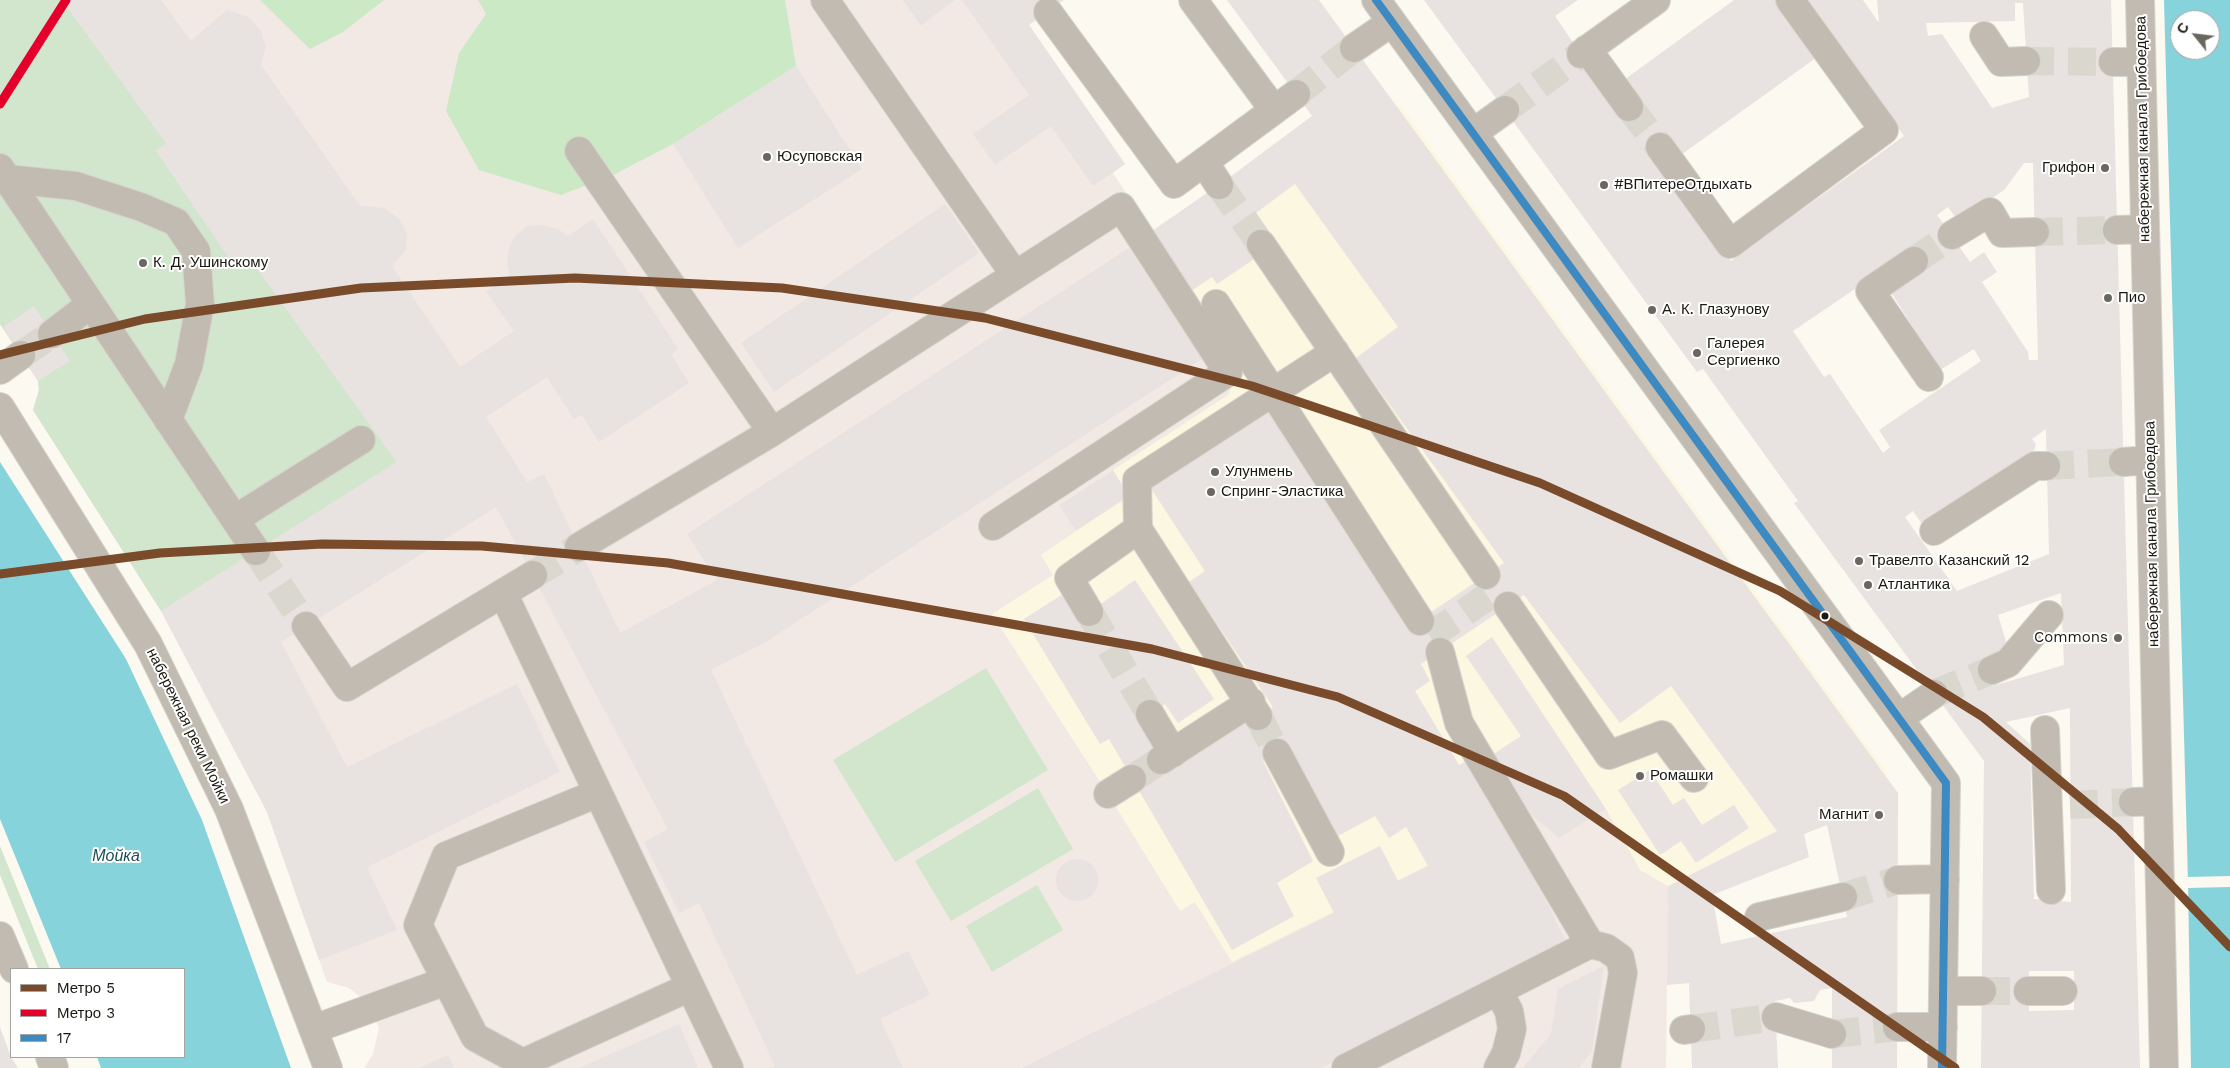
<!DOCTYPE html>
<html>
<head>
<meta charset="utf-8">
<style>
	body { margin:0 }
	#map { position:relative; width:2230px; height:1068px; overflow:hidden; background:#fbf9f0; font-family:"Work Sans",sans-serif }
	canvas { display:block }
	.legend { position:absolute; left:10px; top:968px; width:175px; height:90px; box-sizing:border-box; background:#fff; border:1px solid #a4a39f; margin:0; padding:6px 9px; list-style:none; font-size:15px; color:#1b1910 }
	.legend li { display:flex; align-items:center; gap:10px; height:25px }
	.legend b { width:25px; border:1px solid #a4a39f }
	.north { position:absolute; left:2170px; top:10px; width:50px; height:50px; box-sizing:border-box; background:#fff; border:1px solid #a4a39f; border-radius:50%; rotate:299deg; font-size:14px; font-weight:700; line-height:20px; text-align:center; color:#1b1910 }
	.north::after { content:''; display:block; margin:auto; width:18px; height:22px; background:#69675e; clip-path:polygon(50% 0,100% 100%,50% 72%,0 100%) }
</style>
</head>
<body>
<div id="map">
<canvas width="2230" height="1068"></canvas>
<ul class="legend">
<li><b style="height:6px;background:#7a4b2a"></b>Метро 5</li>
<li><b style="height:6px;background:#e4002b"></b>Метро 3</li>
<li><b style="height:6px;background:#3d8ac2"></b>17</li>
</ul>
<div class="north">С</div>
</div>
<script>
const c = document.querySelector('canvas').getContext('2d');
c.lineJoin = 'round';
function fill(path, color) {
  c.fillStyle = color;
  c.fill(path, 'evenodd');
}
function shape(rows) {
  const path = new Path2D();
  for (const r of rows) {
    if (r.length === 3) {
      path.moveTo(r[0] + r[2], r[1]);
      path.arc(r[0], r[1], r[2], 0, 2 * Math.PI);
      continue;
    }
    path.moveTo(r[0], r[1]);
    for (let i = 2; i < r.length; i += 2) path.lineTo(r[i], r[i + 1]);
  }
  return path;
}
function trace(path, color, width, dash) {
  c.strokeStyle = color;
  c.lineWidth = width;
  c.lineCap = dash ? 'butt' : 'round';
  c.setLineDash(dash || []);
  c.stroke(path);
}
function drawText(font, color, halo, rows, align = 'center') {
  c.font = font + ' "Work Sans",sans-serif';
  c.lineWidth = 4;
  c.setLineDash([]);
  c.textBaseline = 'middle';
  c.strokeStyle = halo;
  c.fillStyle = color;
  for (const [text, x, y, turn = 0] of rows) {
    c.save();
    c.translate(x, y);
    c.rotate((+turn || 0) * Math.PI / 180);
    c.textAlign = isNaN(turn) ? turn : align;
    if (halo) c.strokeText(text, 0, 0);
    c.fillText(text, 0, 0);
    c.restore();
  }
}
fill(shape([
	[1400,105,1888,774,1668,886,1640,870,1606,809,1559,838,1510,825,1232,963,1195,903,1180,912,1108,794,992,613,1053,575,1040,556,1152,231,1230,177,1256,213]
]), '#fcf7e1');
fill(shape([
	[0,0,902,0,921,26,955,0,962,0,1029,25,1125,164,1113,173,1191,291,1239,368,1228,395,1059,505,1076,531,1041,555,1053,575,992,614,1108,794,1180,911,1195,902,1232,962,1510,825,1529,813,1559,838,1606,809,1640,870,1668,886,1666,1068,364,1068,373,1054,379,1028,370,1009,364,1000,349,988,327,982,267,812,161,611,33,410,39,390,38,381,0,324]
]), '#f3e9e4');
fill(shape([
	[0,0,62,0,166,143,156,151,250,259,397,462,161,611,33,410,39,390,38,381,0,324],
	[986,668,1048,770,895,862,833,760],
	[1038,788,1073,849,951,921,915,861],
	[0,846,50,969,38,969,0,875],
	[1037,885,1063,930,992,972,966,926]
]), '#d2e5cd');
fill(shape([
	[260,0,384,0,343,32,310,49],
	[478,0,785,0,796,66,673,144,615,174,561,195,479,170,446,111,459,53,486,14]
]), '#cae9c4');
fill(shape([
	[2164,0,2230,0,2230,1068,2191,1068,2188,882],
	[2180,20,2210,20,2210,50,2180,50],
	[0,462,126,659,202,820,291,1068,101,1068,97,1057,184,1057,184,969,61,969,0,819]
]), '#87d3dc');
fill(shape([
	[2230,876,2230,887,2188,888,2187,877]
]), '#fbf9f0');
fill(shape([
	[62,0,161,0,191,41,227,10,249,17,261,31,266,47,261,65,360,206,385,208,400,220,407,234,406,250,392,266,460,367,514,331,486,292,510,275,507,263,509,248,515,236,527,226,541,225,556,228,568,236,593,219,678,349,671,354,689,383,599,442,582,415,574,419,547,377,486,417,527,482,544,474,620,633,717,580,687,534,1129,248,1202,359,764,643,711,670,857,975,908,951,930,995,880,1019,903,1068,771,1068,775,1066,699,903,679,913,644,842,668,829,496,507,281,642,347,767,517,684,560,772,367,867,397,930,319,960,267,812,161,611,397,462,250,259,236,269,156,151,166,143],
	[902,0,955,0,921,26],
	[962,0,1064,0,1029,25,1125,164,1093,186,1051,126,995,165,973,134,1029,95],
	[1227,0,1319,0,1898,793,1897,1068,1832,1068,1832,988,1820,990,1814,1001,1794,1003,1790,998,1775,1001,1778,1068,1692,1068,1689,983,1667,985,1668,886,1777,831,1671,686,1620,723,1524,595,1421,664,1430,681,1415,691,1459,765,1469,760,1510,825,1568,946,1321,1068,1022,1068,1334,913,1316,878,1380,846,1398,881,1428,866,1406,827,1389,838,1375,816,1338,836,1288,748,1263,761,1313,861,1277,883,1294,916,1232,950,1109,739,1100,744,1024,619,1063,594,1078,620,1135,580,1214,699,1178,723,1165,704,1140,721,1166,768,1273,707,1189,582,1205,571,1150,487,1268,410,1409,627,1504,563,1356,358,1398,327,1295,184,1256,213,1272,237,1257,257,1217,284,1212,277,1191,291,1152,231,1230,177,1312,116],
	[1827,825,1847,917,1721,944,1712,895,1809,857,1804,834],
	[1424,0,1578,0,1555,16,1581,54,1621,82,1734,0,1781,0,1820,55,1678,157,1652,152,1731,261,1904,136,1808,0,1863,0,1879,23,1877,0,2111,0,2140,1068,1981,1068,1984,761,1794,503,1798,501,1703,369,1697,372],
	[2015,3,2023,3,2029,97,1992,108,1942,34,1928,36,1926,23,2015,21],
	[2024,163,2033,163,2038,360,2029,360,2028,352,1982,282,1997,272,1984,252,1970,262,1937,215,1948,207,1958,221,2004,190],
	[1908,253,1889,289,1940,370,1974,349,1981,361,1879,430,1890,447,1883,453,1830,374,1824,377,1793,331],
	[2046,429,2049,554,1957,591,1905,517,1913,511,1922,524,2034,450,2036,444,2032,439],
	[2061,593,2064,665,1996,685,1989,660,2009,652,1998,615],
	[2070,708,2071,902,2034,899,2030,744,2006,722],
	[2029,971,2074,971,2074,1010,2029,1011],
	[796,66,862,169,738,248,673,144],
	[945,204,979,253,774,392,741,343],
	[34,306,70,361,38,381,3,327],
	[1113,470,1129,496,1076,531,1059,505],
	[1492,637,1606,809,1559,838,1529,813,1492,755,1521,736,1466,656],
	[1650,770,1673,805,1684,798,1702,825,1734,805,1749,828,1696,863,1681,841,1660,855,1618,790],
	[1077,880,21],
	[1604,966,1592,1051,1579,1068,1523,1068,1551,1034,1558,989],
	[679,1024,698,1068,579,1068],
	[0,1027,11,1057,18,1068,0,1068],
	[448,1055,454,1068,419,1068]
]), '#e8e2e0');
trace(shape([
	[2026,61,2113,62],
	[1296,94,1354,48],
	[1629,107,1660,147],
	[1505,110,1581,54],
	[1219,185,1261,244],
	[2035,232,2117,230],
	[1914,261,1952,235],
	[21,355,52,334],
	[2046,466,2123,462],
	[256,551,306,626],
	[533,575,579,547],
	[1089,612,1150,714],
	[1430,636,1497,590],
	[1934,694,1992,670],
	[1258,716,1277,753],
	[1132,779,1161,760],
	[2070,805,2133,802],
	[1843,897,1898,880],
	[1982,991,2028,991],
	[1691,1029,1776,1017],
	[1832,1034,1897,1027]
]), '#d9d7ce', 28, [28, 14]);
const minor = shape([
	[825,0,1015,275],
	[1193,0,1274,110],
	[1376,0,1946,783,1942,1068],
	[2140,0,2164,1068],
	[1048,12,1174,184,1296,94],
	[1984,36,2001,62,2026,61],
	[1354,48,1392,22],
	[1587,49,1629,107],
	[1581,54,1656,0],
	[2113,62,2141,62],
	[1473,133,1505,110],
	[1660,147,1730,244,1884,130,1790,0],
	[579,151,772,432],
	[1204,162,1219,185],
	[0,168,256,551],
	[8,179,76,186,141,207,176,222,196,251,200,304,189,364,168,420],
	[2117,230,2145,229],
	[1952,235,1990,212,2002,233,2035,232],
	[1261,244,1486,575],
	[1914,261,1870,291,1929,377],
	[1216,304,1420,621],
	[52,334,91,304],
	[0,370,21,355],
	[0,407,148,644,229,809,328,1068],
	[2123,462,2150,460],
	[235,519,361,440],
	[1934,531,2035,466,2046,466],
	[579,547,772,432,1121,207,1228,372,993,526],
	[503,593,729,1068],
	[1508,606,1609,755,1662,735,1694,778],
	[1089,612,1069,578,1138,529],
	[306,626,347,687,533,575],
	[1992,670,2008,663,2049,615],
	[1150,714,1173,753],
	[1258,716,1138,529,1137,480,1335,352],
	[1899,718,1934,694],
	[2045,730,2051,890],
	[1277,753,1330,852],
	[1161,760,1251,702],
	[598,793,446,856,418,925,475,1037,523,1063,690,987],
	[1108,794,1132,779],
	[2133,802,2158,801],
	[1898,880,1945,879],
	[1759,917,1843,897],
	[0,936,14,969],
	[1590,944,1606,948,1620,958,1623,973,1606,1068],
	[1498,991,1509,1011,1512,1029,1506,1053,1498,1068],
	[1943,991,1982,991],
	[2028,991,2063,991],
	[1776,1017,1832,1034],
	[1897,1027,1943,1027],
	[314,1029,446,981],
	[1684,1030,1691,1029],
	[50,1057,54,1068],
	[1346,1068,1590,944,1459,723,1440,652]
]);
trace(minor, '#d6d4cd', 30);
trace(minor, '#c2bbb2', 28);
trace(shape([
	[1376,0,1946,783,1942,1068]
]), '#3d8ac2', 8);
trace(shape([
	[0,355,145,319,361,288,575,278,782,288,985,318,1252,386,1540,483,1780,591,1983,717,2118,829,2230,947],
	[0,574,160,553,322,544,482,546,668,563,1152,649,1338,697,1564,796,1955,1068]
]), '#7a4b2a', 9);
trace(shape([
	[0,104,66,0]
]), '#e4002b', 9);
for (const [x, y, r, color] of [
	[767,157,5,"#69675e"],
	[2105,168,5,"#69675e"],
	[1604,185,5,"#69675e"],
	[143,263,5,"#69675e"],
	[2108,298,5,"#69675e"],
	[1652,310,5,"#69675e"],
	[1697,353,5,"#69675e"],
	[1215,472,5,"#69675e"],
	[1211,492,5,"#69675e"],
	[1859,561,5,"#69675e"],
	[1868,585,5,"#69675e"],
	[1825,616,4.5,"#1b1910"],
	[2118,638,5,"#69675e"],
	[1640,776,5,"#69675e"],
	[1879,815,5,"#69675e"]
]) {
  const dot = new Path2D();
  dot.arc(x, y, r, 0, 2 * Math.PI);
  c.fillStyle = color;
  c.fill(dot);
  trace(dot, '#fff', 2);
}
drawText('15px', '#1b1910', '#fff', [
	["набережная канала Грибоедова",2143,129,-91],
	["набережная канала Грибоедова",2152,534,-91],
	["набережная реки Мойки",188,726,64]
]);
drawText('15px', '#1b1910', '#fff', [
	["Юсуповская",777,157],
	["Грифон",2095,168,"right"],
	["#ВПитереОтдыхать",1614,185],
	["К. Д. Ушинскому",153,263],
	["Пио",2118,298],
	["А. К. Глазунову",1662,310],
	["Галерея",1707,344],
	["Сергиенко",1707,361],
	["Улунмень",1225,472],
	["Спринг-Эластика",1221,492],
	["Травелто Казанский 12",1869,561],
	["Атлантика",1878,585],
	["Commons",2108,638,"right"],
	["Ромашки",1650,776],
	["Магнит",1869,815,"right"]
], 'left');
drawText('italic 16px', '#1f4f57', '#fff', [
	["Мойка",116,856]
]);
</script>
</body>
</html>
